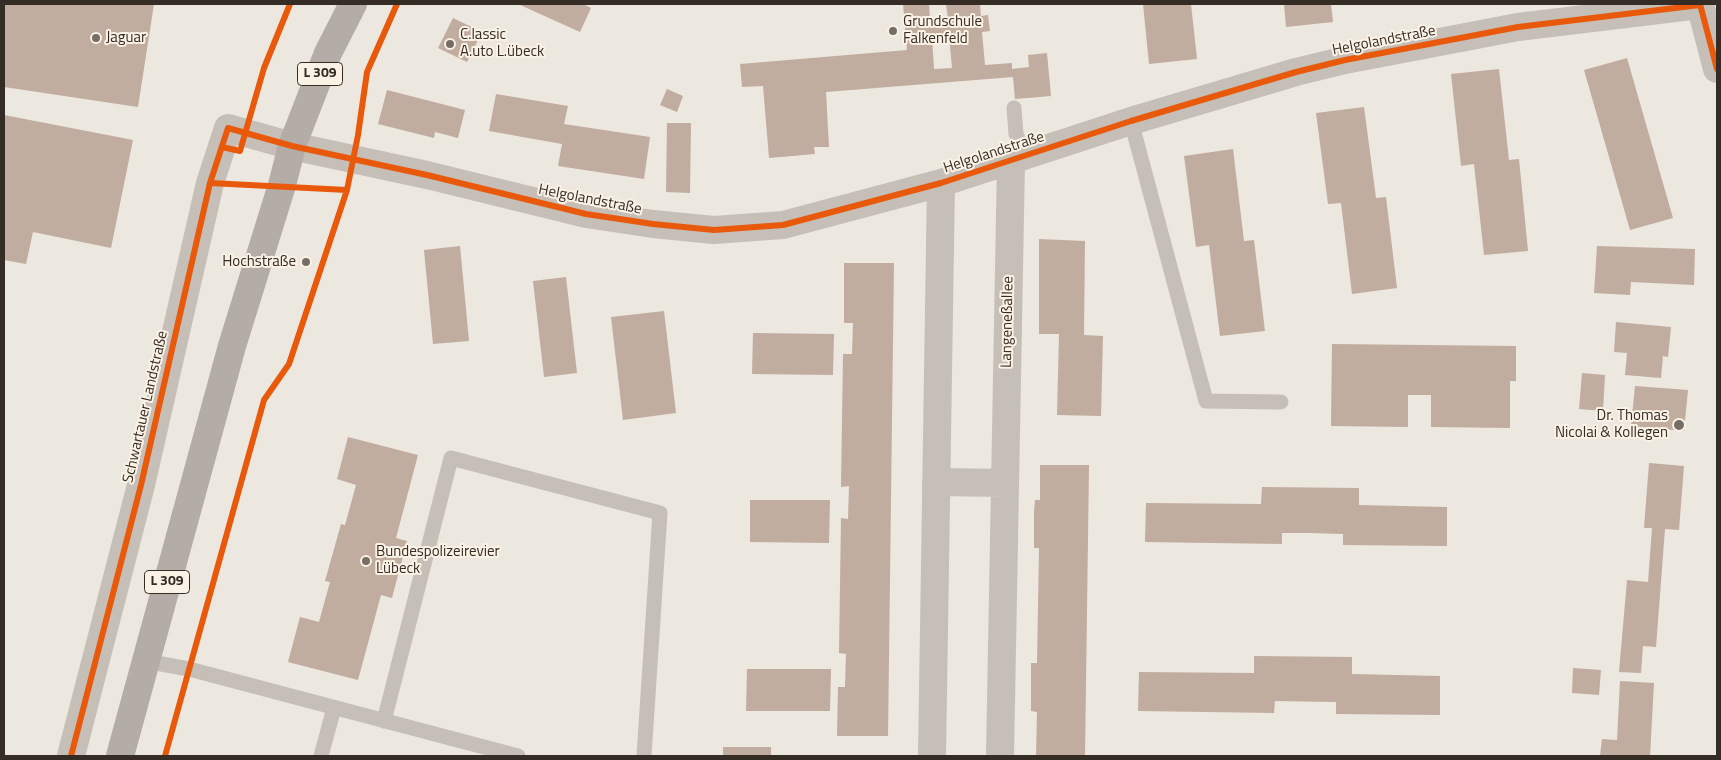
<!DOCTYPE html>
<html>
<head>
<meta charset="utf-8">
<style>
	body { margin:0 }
	#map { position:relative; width:1721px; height:760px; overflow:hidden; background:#ece7df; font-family:"Titillium Web",sans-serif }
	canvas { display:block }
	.frame { position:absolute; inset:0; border:5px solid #362c26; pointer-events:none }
</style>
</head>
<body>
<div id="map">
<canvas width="1721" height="760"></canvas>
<div class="frame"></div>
</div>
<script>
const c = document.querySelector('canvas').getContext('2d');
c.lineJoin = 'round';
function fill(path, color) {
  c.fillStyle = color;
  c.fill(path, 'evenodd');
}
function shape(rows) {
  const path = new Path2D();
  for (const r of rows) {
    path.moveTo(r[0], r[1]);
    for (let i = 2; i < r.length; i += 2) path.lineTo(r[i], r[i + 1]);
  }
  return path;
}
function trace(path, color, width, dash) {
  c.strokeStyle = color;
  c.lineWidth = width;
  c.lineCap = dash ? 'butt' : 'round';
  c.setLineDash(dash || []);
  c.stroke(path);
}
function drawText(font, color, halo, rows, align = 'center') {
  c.font = font + ' "Titillium Web",sans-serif';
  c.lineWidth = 4;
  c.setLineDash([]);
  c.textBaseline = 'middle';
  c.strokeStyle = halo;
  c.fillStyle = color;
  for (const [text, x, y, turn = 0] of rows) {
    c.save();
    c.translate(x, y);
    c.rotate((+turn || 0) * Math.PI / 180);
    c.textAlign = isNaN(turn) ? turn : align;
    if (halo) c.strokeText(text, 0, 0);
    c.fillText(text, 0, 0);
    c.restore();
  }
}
fill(shape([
	[4,4,154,4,138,107,4,87],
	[518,4,583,4,591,8,580,32],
	[903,4,929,4,930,21,948,19,946,4,980,4,981,16,988,15,990,31,982,32,985,65,1012,63,1012,69,1029,67,1028,55,1047,53,1051,96,1015,99,1013,77,826,92,829,147,814,147,815,154,769,158,763,86,742,87,740,64,907,50],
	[949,35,952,68,934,69,932,37],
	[1143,4,1191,4,1197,59,1149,64],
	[1284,4,1331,4,1333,22,1286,27],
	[453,18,482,32,467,62,438,48],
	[1627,58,1673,218,1630,230,1584,70],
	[1499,69,1509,160,1519,159,1528,251,1484,255,1474,164,1461,166,1451,74],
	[667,89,683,96,677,112,660,105],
	[387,90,465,110,458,138,435,132,434,138,378,124],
	[496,94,568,106,564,124,650,137,644,179,558,166,562,144,489,131],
	[1364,107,1376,198,1386,197,1397,288,1352,294,1341,203,1328,204,1316,113],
	[4,115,133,140,111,248,33,232,26,264,4,260],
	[667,123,691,123,690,193,666,192],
	[1233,149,1244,241,1254,240,1265,331,1220,336,1209,245,1196,247,1184,156],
	[1039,239,1085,241,1084,335,1103,336,1101,416,1057,415,1059,334,1039,334],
	[460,246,469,341,433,344,424,250],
	[1597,246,1695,249,1694,285,1631,282,1630,295,1594,293],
	[844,263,894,263,888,736,837,736,838,687,845,687,846,654,839,653,841,518,848,519,849,486,841,487,843,354,852,354,853,323,844,323],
	[566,277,577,373,544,377,533,281],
	[664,311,676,413,623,420,611,317],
	[1616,322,1671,327,1668,357,1663,356,1661,378,1625,375,1627,353,1614,352],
	[753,333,834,334,833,375,752,374],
	[1332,344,1516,346,1516,381,1510,381,1510,428,1431,427,1431,395,1408,395,1408,427,1331,426],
	[1582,373,1605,375,1603,411,1579,409],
	[1635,386,1688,390,1684,431,1631,426],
	[348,437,418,455,396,538,407,541,392,598,381,595,358,680,288,662,300,617,319,622,330,582,325,581,341,524,345,525,356,485,337,479],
	[1649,463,1684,466,1679,530,1665,529,1656,647,1643,646,1641,673,1619,672,1627,580,1648,582,1652,528,1644,528],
	[1040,465,1089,465,1085,756,1036,756,1037,712,1031,711,1031,663,1037,663,1039,548,1034,548,1034,511,1035,500,1040,500],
	[1262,487,1359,488,1359,505,1447,507,1447,546,1343,545,1343,534,1310,533,1282,533,1282,544,1145,542,1146,503,1261,504],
	[750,500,830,500,829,543,750,542],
	[1254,656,1352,657,1352,674,1440,676,1440,715,1336,714,1336,702,1275,701,1274,713,1138,711,1139,672,1254,673],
	[1573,668,1601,670,1599,695,1572,693],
	[747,669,831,669,830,711,746,711],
	[1620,681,1654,683,1650,756,1600,756,1602,739,1617,740],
	[723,747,771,747,771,756,723,756]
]), '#c1aca0');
trace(shape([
	[1014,108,1016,134,1026,156],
	[1131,121,1206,401,1281,402],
	[145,661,189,669,518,756],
	[384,721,451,458,660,513,644,756],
	[321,756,334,708]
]), '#c5bfb8', 15);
trace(shape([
	[936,482,1005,483],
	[71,756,141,485,210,183,228,128,292,146,427,175,586,214,653,224,714,230,783,225,941,183,1131,121,1296,72,1345,60,1518,27,1700,5],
	[932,756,941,183],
	[1000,756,1011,161]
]), '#c5bfb8', 28);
trace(shape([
	[1700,4,1717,69]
]), '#c5bfb8', 28);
trace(shape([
	[120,756,232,346,282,185,292,146,328,53,353,4]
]), '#b4ada7', 28);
trace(shape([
	[1700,4,1717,69],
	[222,147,240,151,264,68,290,4],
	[210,183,347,190],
	[71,756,141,485,210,183,228,128,292,146,427,175,586,214,653,224,714,230,783,225,941,183,1131,121,1296,72,1345,60,1518,27,1700,5],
	[165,756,264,400,289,364,347,190,358,135,367,72,397,4]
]), '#e8590c', 6);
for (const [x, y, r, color] of [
	[893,31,5,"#766d67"],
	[96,38,5,"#766d67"],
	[450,44,5,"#766d67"],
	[306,262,5,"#766d67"],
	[1679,425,6,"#766d67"],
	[366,561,5,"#766d67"]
]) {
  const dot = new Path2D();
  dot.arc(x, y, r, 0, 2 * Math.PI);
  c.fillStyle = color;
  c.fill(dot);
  trace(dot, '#faf2e5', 2);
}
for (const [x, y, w] of [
	[320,74,45],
	[167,582,45]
]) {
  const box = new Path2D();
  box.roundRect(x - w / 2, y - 11.5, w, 23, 4);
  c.fillStyle = '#faf2e5';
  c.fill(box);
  trace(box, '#362c26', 1);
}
drawText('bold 14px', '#362c26', null, [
	["L 309",320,74],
	["L 309",167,582]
]);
drawText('15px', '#362c26', '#faf2e5', [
	["Grundschule",903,22],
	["Falkenfeld",903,39],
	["C.lassic",460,35],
	["A.uto L.übeck",460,52],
	["Jaguar",106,38],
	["Hochstraße",296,262,"right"],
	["Dr. Thomas",1668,416,"right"],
	["Nicolai & Kollegen",1668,433,"right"],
	["Bundespolizeirevier",376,552],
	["Lübeck",376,569]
], 'left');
drawText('15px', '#362c26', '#faf2e5', [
	["Helgolandstraße",1384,41,-11],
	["Helgolandstraße",994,153,-18],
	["Helgolandstraße",590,200,11],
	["Langeneßallee",1008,322,-89],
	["Schwartauer Landstraße",146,407,-77]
]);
</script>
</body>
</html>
